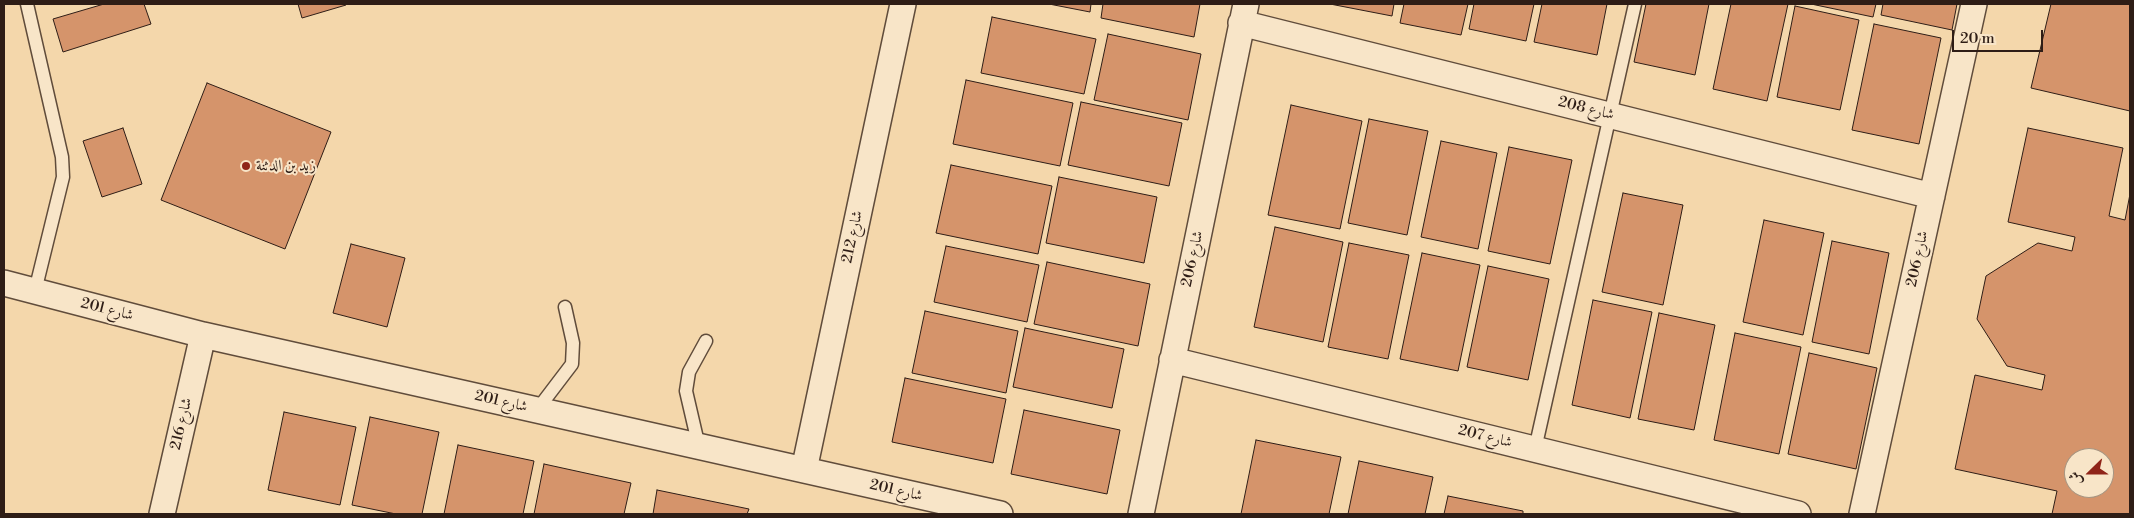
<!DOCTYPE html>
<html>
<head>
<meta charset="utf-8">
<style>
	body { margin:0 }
	#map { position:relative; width:2134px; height:518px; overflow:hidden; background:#f4d7ab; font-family:"Libre Bodoni",Amiri,serif }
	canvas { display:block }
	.frame { position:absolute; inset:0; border:5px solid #2e1d16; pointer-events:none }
	.north { position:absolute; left:2064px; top:448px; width:50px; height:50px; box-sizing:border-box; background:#f8e5c8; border:1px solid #a79581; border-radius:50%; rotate:248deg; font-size:14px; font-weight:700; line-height:20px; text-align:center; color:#2e1d16 }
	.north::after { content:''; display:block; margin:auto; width:18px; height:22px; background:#8f2418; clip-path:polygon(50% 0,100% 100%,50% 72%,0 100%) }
	.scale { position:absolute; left:1952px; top:30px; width:91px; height:22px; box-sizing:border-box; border:2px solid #2e1d16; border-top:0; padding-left:6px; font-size:15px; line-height:18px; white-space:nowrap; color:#2e1d16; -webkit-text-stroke:4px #f8e5c8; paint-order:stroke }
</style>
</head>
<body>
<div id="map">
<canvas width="2134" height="518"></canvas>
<div class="frame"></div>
<div class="north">ش</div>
<div class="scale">20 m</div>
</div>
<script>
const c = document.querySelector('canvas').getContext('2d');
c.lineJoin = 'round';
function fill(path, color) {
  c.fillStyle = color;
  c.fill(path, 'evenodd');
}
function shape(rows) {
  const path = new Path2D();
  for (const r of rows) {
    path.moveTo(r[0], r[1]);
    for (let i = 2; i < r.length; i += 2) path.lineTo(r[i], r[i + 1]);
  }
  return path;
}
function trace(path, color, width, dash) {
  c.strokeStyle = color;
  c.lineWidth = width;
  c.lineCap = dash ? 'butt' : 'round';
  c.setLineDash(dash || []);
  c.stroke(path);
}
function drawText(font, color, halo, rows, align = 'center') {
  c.font = font + ' "Libre Bodoni",Amiri,serif';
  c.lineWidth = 4;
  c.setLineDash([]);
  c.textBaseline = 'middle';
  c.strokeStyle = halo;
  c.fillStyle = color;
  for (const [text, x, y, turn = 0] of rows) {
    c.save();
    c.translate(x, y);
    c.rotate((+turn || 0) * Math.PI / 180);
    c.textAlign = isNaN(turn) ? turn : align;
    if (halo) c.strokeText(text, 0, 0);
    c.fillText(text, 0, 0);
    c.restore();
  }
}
const building = shape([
	[104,4,144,4,151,24,63,52,53,19,104,4],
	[298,4,346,4,346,5,302,18,298,4],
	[1049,4,1091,4,1090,12,1049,4],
	[1103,4,1200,4,1194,37,1101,18,1103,4],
	[1330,4,1394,4,1392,16,1330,4],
	[1404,4,1468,4,1461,35,1400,23,1404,4],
	[1474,4,1534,4,1526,41,1469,29,1474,4],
	[1542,4,1607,4,1597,55,1534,42,1542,4],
	[1646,4,1709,4,1695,75,1634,62,1646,4],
	[1731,4,1788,4,1767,101,1713,89,1731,4],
	[1811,4,1876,4,1873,17,1811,4],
	[1883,4,1957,4,1952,30,1881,15,1883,4],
	[2051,4,2130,4,2130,111,2031,88,2051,4],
	[1795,6,1859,20,1840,110,1777,97,1795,6],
	[992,17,1096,39,1084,94,981,73,992,17],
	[1874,24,1941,38,1919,144,1852,130,1874,24],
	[1108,34,1201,54,1188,120,1094,100,1108,34],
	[966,80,1073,103,1060,166,953,144,966,80],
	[207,83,331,132,285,249,161,200,207,83],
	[1081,102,1182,123,1169,186,1068,165,1081,102],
	[1291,105,1362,121,1340,229,1268,215,1291,105],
	[1369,119,1428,131,1407,235,1348,223,1369,119],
	[123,128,142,184,102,197,83,141,123,128],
	[2028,128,2123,148,2109,216,2125,220,2130,194,2130,514,2052,514,2057,491,1955,469,1975,375,2042,390,2045,375,2007,366,1977,319,1986,276,2038,243,2072,251,2075,237,2008,222,2028,128],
	[2074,458,2104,458,2104,488,2074,488,2074,458],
	[1441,141,1497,153,1478,249,1421,237,1441,141],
	[1509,147,1572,160,1550,264,1488,251,1509,147],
	[951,165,1052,186,1038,254,936,233,951,165],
	[1059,177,1157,197,1144,263,1046,243,1059,177],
	[1623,193,1683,205,1663,305,1602,292,1623,193],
	[1764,220,1824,233,1803,335,1743,322,1764,220],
	[1275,227,1343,242,1323,342,1254,327,1275,227],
	[1832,241,1889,253,1869,354,1812,342,1832,241],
	[1349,243,1409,255,1388,359,1328,347,1349,243],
	[351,244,405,258,387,327,333,313,351,244],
	[946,246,1039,265,1027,322,934,302,946,246],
	[1422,253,1480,265,1458,371,1400,359,1422,253],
	[1047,262,1150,284,1138,346,1034,324,1047,262],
	[1488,266,1549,279,1528,380,1467,367,1488,266],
	[1593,300,1652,312,1630,418,1572,405,1593,300],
	[925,311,1018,331,1006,393,912,373,925,311],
	[1659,313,1715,325,1694,430,1638,419,1659,313],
	[1025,328,1124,349,1112,408,1013,387,1025,328],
	[1735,333,1801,347,1779,454,1714,440,1735,333],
	[1809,353,1877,368,1856,469,1788,454,1809,353],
	[905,378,1006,399,993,463,892,442,905,378],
	[1024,410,1120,430,1107,494,1011,474,1024,410],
	[284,412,356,427,340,505,268,490,284,412],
	[370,417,439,432,422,514,396,514,352,505,370,417],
	[1256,440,1341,457,1329,514,1241,514,1256,440],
	[458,445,534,461,523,514,444,514,458,445],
	[1359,461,1433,477,1425,514,1348,514,1359,461],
	[544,464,631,483,624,514,534,514,544,464],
	[657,490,749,509,747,514,653,514,657,490],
	[1448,496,1523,511,1523,514,1444,514,1448,496]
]);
fill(building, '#d5946b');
trace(building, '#2e1d16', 1);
const lane = shape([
	[27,4,62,157,63,177,35,291],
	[537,410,572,364,573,343,565,307],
	[699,447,686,391,689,372,706,341],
	[1535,449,1635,4]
]);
const street = shape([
	[1241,23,1932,196],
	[4,283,203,335,1000,514],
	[1172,360,1798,514],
	[804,470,903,4],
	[162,514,203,335],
	[1141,514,1246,4],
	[1862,514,1974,4]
]);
trace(lane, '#604c3b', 15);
trace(street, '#604c3b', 28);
trace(lane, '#f8e5c8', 12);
trace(street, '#f8e5c8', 25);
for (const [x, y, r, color] of [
	[246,166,5,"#8f2418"]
]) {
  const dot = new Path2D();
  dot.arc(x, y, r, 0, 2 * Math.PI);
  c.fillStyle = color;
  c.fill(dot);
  trace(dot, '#f8e5c8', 2);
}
drawText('15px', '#2e1d16', '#f8e5c8', [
	["شارع 208",1586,109,14],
	["شارع 212",853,237,-78],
	["شارع 206",1193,259,-78],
	["شارع 206",1918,259,-78],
	["شارع 201",107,310,14],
	["شارع 201",501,402,13],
	["شارع 216",182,424,-77],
	["شارع 207",1485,437,14],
	["شارع 201",896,491,13]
]);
drawText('15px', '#2e1d16', '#f8e5c8', [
	["زيد بن الدثنة",256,166]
], 'left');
</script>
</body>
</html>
